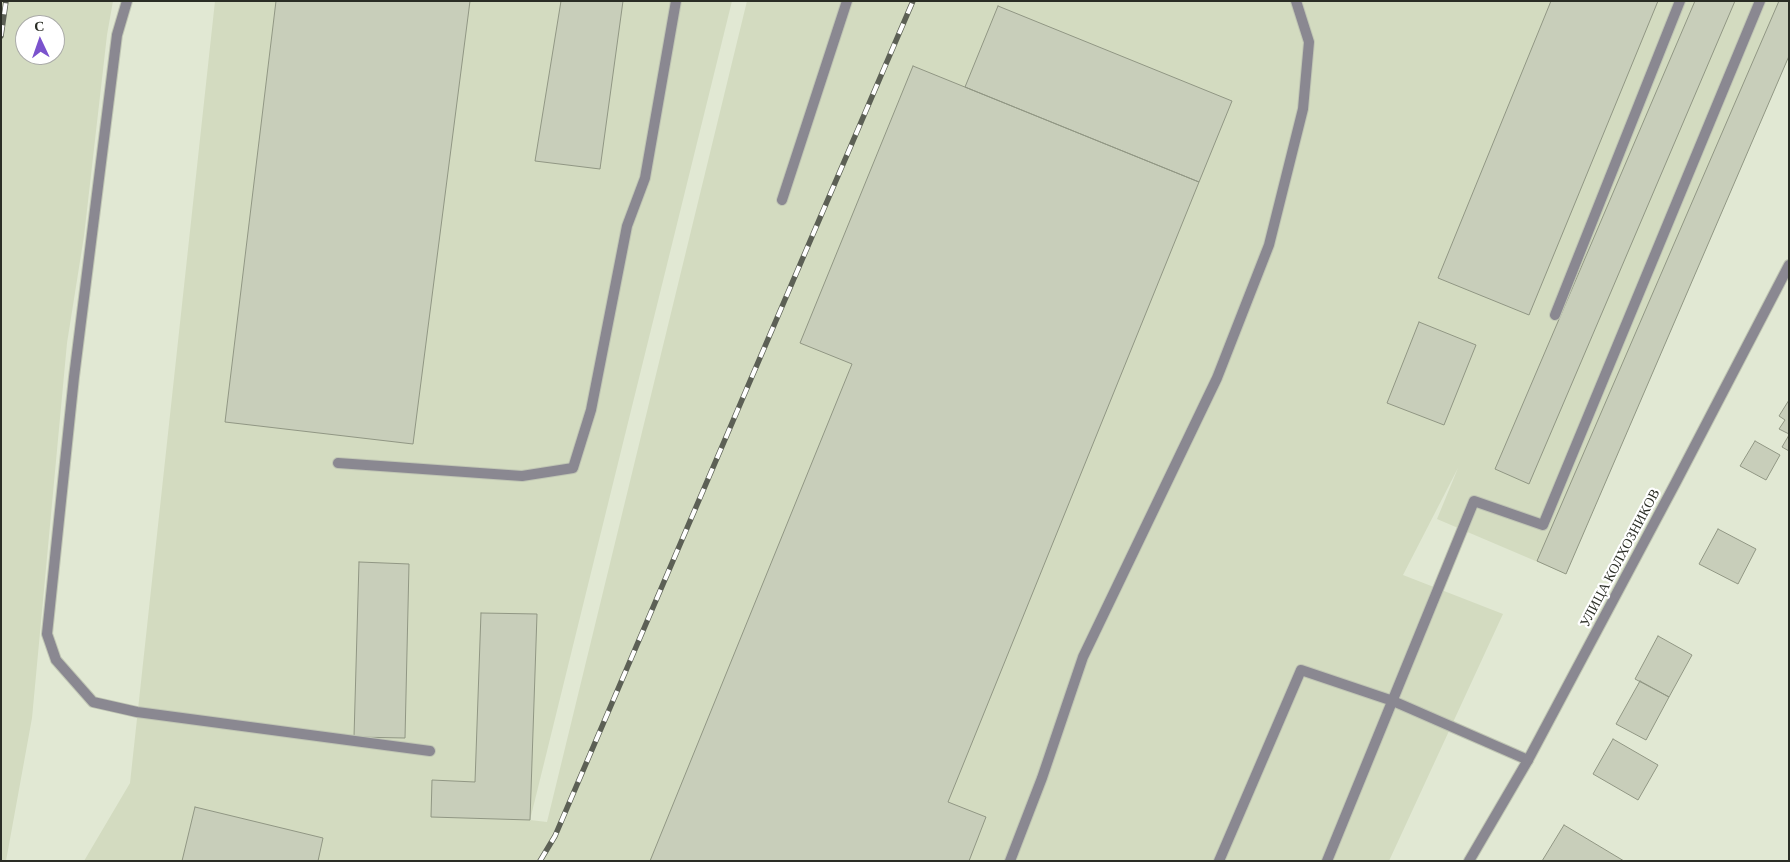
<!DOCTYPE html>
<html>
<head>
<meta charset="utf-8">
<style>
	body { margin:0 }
	#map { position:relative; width:1790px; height:862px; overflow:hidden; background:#e1e8d3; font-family:"Crimson Pro",serif }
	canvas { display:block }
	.frame { position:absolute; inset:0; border:2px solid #2a2d25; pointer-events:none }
	.north { position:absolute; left:15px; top:15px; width:50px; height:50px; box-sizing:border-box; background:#fff; border:1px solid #aaaba8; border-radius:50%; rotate:357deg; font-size:14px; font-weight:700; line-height:20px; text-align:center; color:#2a2d25 }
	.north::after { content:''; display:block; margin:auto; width:18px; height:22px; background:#7b53cd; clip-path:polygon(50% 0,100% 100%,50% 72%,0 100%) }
</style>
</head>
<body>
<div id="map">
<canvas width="1790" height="862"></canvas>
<div class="frame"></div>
<div class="north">С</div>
</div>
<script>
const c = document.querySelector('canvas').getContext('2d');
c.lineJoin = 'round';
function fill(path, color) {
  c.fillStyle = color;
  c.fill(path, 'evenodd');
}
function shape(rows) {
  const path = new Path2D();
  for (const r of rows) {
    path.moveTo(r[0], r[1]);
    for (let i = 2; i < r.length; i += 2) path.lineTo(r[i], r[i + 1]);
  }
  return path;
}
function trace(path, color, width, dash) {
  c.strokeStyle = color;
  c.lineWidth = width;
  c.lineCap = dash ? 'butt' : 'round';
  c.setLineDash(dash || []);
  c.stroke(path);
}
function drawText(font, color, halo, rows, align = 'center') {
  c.font = font + ' "Crimson Pro",serif';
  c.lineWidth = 4.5;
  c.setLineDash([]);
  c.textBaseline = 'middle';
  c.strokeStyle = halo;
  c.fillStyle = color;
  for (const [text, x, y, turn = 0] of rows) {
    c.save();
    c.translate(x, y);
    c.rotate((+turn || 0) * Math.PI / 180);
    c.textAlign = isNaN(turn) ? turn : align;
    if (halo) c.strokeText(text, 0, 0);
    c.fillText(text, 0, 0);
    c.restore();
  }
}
fill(shape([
	[1,1,113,1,107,35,84,236,67,343,32,718,6,861,1,861],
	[25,25,55,25,55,55,25,55],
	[215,1,732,1,530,820,547,822,747,1,1789,1,1789,56,1566,574,1437,519,1458,468,1403,575,1503,614,1389,861,84,861,130,783]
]), '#d3dbc0');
const building = shape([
	[276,1,470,1,413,444,225,422,276,1],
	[561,1,623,1,600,169,535,161,561,1],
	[1551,1,1658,1,1529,315,1438,278,1551,1],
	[1695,1,1735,1,1529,484,1495,469,1695,1],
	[1779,1,1789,1,1789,56,1566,574,1537,561,1779,1],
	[998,6,1232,101,1199,182,965,87,998,6],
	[913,66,1199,182,948,802,986,817,969,861,650,861,852,364,800,343,913,66],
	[1419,322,1476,345,1444,425,1387,403,1419,322],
	[1789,400,1789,434,1779,429,1785,420,1779,416,1789,400],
	[1789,435,1789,451,1782,447,1789,435],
	[1755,441,1780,455,1766,480,1740,466,1755,441],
	[1718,529,1756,549,1738,584,1699,564,1718,529],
	[359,562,409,564,405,738,354,737,359,562],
	[481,613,537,614,530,820,431,817,432,780,475,782,481,613],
	[1658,636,1692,655,1669,697,1635,679,1658,636],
	[1640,681,1669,697,1646,740,1616,724,1640,681],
	[1613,739,1658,765,1638,800,1593,774,1613,739],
	[195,807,323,838,318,861,182,861,195,807],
	[1564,825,1624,861,1542,861,1564,825]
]);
fill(building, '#c8ceba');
trace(building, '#919784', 1);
const lane = shape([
	[127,1,117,35,74,377,47,634,56,660,93,702,137,712,430,751],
	[782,200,847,1],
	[1555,315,1680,1],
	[338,463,522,476,573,468,591,410,627,226,645,178,676,1],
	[1010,861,1042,778,1083,657,1217,378,1269,245,1303,109,1309,42,1296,1],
	[1219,861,1301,670,1393,701,1528,760],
	[1327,861,1474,501,1543,525,1760,1]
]);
const street = shape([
	[1469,861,1528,760,1676,482,1789,265]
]);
trace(lane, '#c0c6b4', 12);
trace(street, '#c0c6b4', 12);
trace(lane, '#8a8891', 10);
trace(street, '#8a8891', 10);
const rail = shape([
	[1,36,6,1],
	[540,861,555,836,913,1]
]);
trace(rail, '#5c6055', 5.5);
trace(rail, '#fff', 4, [11]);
drawText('14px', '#2a2d25', '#fff', [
	["УЛИЦА КОЛХОЗНИКОВ",1620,558,-62]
]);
</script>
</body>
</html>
